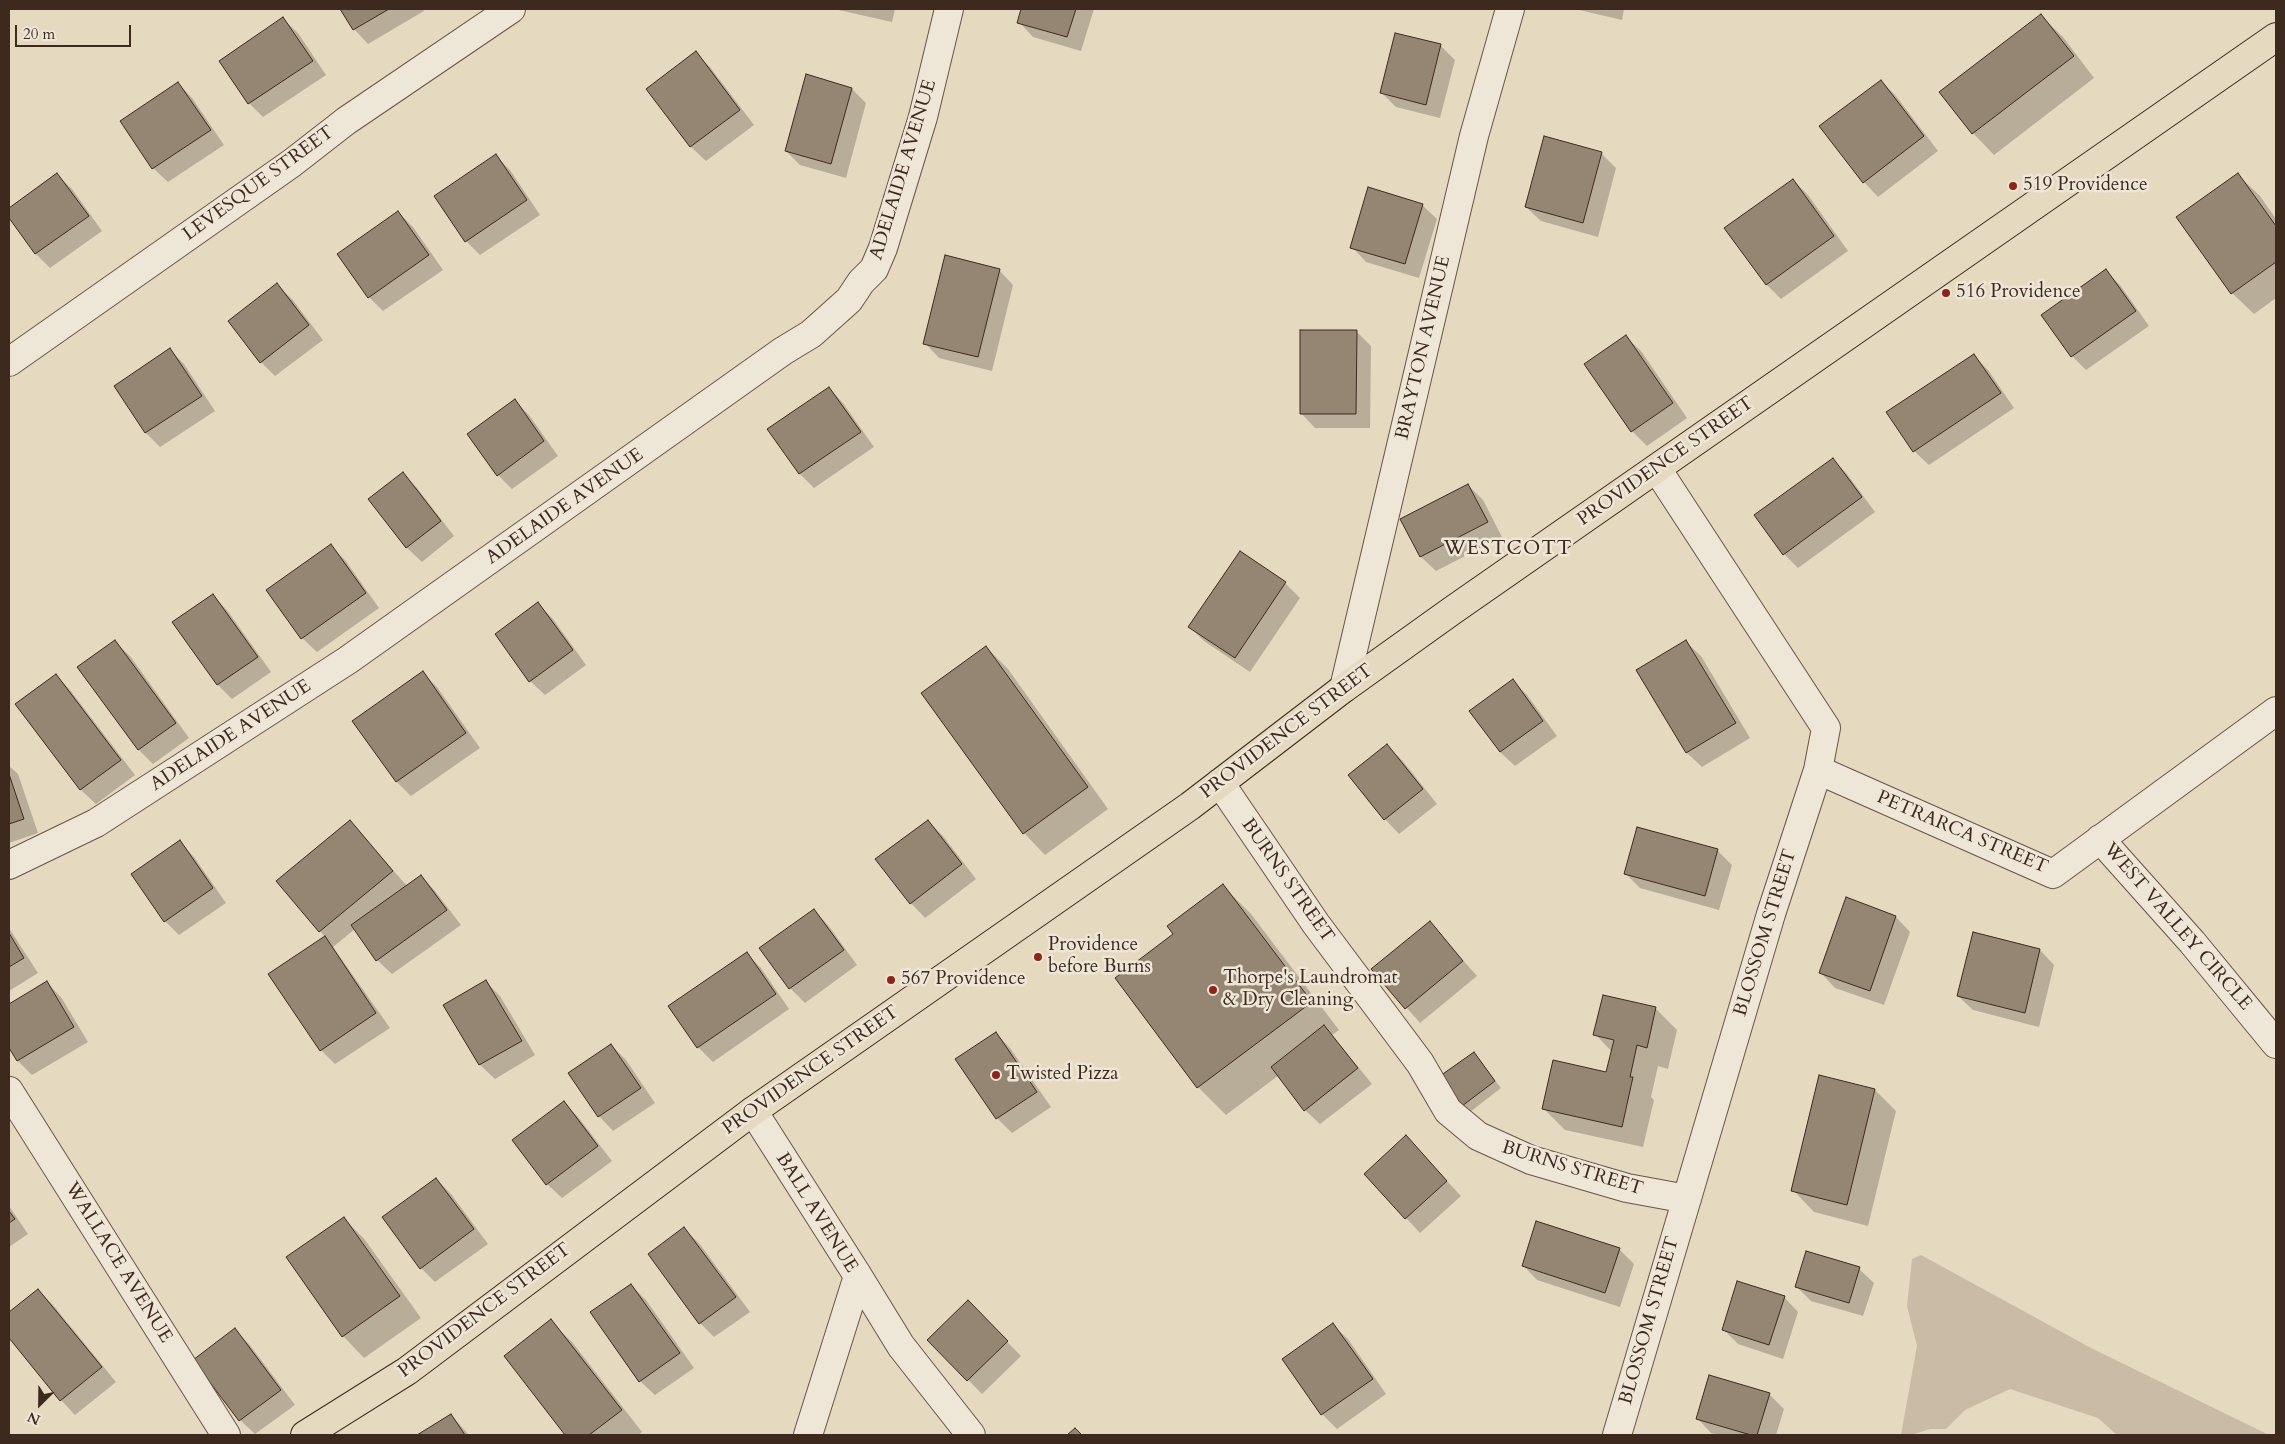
<!DOCTYPE html>
<html>
<head>
<meta charset="utf-8">
<style>
	body { margin:0 }
	#map { position:relative; width:2285px; height:1444px; overflow:hidden; background:#e5d9c0; font-family:Cardo,serif }
	canvas { display:block }
	.frame { position:absolute; inset:0; border:10px solid #3e291f; pointer-events:none }
	.north { position:absolute; left:15px; top:1379px; width:50px; height:50px; -webkit-text-stroke:4px #eee6d6; paint-order:stroke; rotate:203deg; font-size:14px; font-weight:700; line-height:20px; text-align:center; color:#3e291f }
	.north::after { content:''; display:block; margin:auto; width:18px; height:22px; background:#3e291f; clip-path:polygon(50% 0,100% 100%,50% 72%,0 100%) }
	.scale { position:absolute; left:15px; top:25px; width:116px; height:22px; box-sizing:border-box; border:2px solid #3e291f; border-top:0; padding-left:6px; font-size:15px; line-height:18px; white-space:nowrap; color:#3e291f; -webkit-text-stroke:4px #eee6d6; paint-order:stroke }
</style>
</head>
<body>
<div id="map">
<canvas width="2285" height="1444"></canvas>
<div class="frame"></div>
<div class="north">N</div>
<div class="scale">20 m</div>
</div>
<script>
const c = document.querySelector('canvas').getContext('2d');
c.lineJoin = 'round';
function fill(path, color) {
  c.fillStyle = color;
  c.fill(path, 'evenodd');
}
function shape(rows) {
  const path = new Path2D();
  for (const r of rows) {
    path.moveTo(r[0], r[1]);
    for (let i = 2; i < r.length; i += 2) path.lineTo(r[i], r[i + 1]);
  }
  return path;
}
function trace(path, color, width, dash) {
  c.strokeStyle = color;
  c.lineWidth = width;
  c.lineCap = dash ? 'butt' : 'round';
  c.setLineDash(dash || []);
  c.stroke(path);
}
function drawText(font, color, halo, rows, align = 'center') {
  c.font = font + ' Cardo,serif';
  c.lineWidth = 5;
  c.setLineDash([]);
  c.textBaseline = 'middle';
  c.strokeStyle = halo;
  c.fillStyle = color;
  for (const [text, x, y, turn = 0] of rows) {
    c.save();
    c.translate(x, y);
    c.rotate((+turn || 0) * Math.PI / 180);
    c.textAlign = isNaN(turn) ? turn : align;
    if (halo) c.strokeText(text, 0, 0);
    c.fillText(text, 0, 0);
    c.restore();
  }
}
fill(shape([
	[1921,1255,2091,1348,2269,1435,2117,1435,2098,1418,2010,1389,1965,1410,1946,1429,1930,1429,1911,1435,1901,1435,1917,1346,1907,1306,1912,1259]
]), '#c9bba5');
fill(shape([
	[342,9,423,9,424,11,368,44,354,29],
	[834,9,895,9,892,22],
	[1023,9,1094,9,1081,51,1033,37,1019,22],
	[1575,9,1624,9,1622,20],
	[2041,16,2063,37,2094,78,1994,155,1973,133,1941,93],
	[283,19,298,33,326,75,263,117,249,103],
	[1441,46,1455,60,1440,118,1396,107,1381,92],
	[696,53,710,67,754,125,706,161,691,147,648,89],
	[1881,81,1896,96,1938,151,1878,197,1864,182],
	[178,83,192,98,224,145,168,182,153,168],
	[852,89,866,103,846,178,800,165,786,151],
	[1601,153,1616,168,1598,237,1541,221,1526,207],
	[496,156,510,170,540,215,480,255,466,241],
	[57,175,72,189,102,231,50,268,36,254,9,216,9,209],
	[2238,175,2260,196,2276,219,2276,298,2254,314,2232,293],
	[1793,180,1808,195,1848,251,1781,299,1766,284],
	[1422,205,1437,219,1419,278,1366,262,1352,247],
	[398,212,413,227,443,270,383,311,369,297],
	[999,270,1013,285,992,371,939,358,925,343],
	[2106,271,2120,285,2149,326,2086,370,2072,356],
	[277,285,292,299,323,340,275,376,261,362],
	[1356,331,1371,346,1370,428,1315,428,1301,413],
	[1626,337,1641,351,1687,418,1647,446,1632,431,1586,364],
	[170,350,184,364,215,411,160,447,146,433,116,386],
	[1974,356,1988,370,2014,408,1929,465,1914,451],
	[829,388,843,403,874,447,814,488,800,474,769,429],
	[515,401,529,415,558,456,512,489,498,475],
	[1833,459,1847,474,1875,512,1798,568,1784,554],
	[403,474,417,488,454,536,422,562,407,548,370,500],
	[1468,485,1483,500,1502,537,1436,571,1421,557,1402,520],
	[330,546,345,560,379,608,317,652,302,638,268,591],
	[1240,553,1285,583,1300,598,1250,672,1204,641,1190,627],
	[213,596,227,610,271,672,232,699,218,685,174,623],
	[538,604,553,619,586,665,545,695,530,681],
	[115,642,130,656,189,738,153,764,139,750,79,668],
	[1686,642,1701,656,1750,738,1702,767,1687,753,1638,671],
	[986,647,1008,669,1108,809,1045,855,1024,833],
	[422,672,437,687,480,748,411,796,397,782,354,721],
	[56,675,70,690,135,775,96,804,81,790,17,704],
	[1513,681,1527,695,1557,736,1515,766,1500,752],
	[1387,746,1402,760,1437,804,1399,834,1385,819],
	[9,766,18,774,38,833,9,843],
	[350,821,407,886,421,876,435,891,461,925,392,974,377,960,355,929,333,947,390,1028,335,1064,321,1050,325,937,278,881],
	[928,821,943,836,976,879,925,918,911,903],
	[180,842,194,857,226,903,179,935,165,921],
	[1717,850,1732,865,1719,910,1640,888,1625,873],
	[1223,886,1251,914,1339,1030,1332,1035,1372,1084,1320,1124,1305,1110,1279,1075,1226,1115,1198,1087,1175,934],
	[814,910,828,925,857,965,805,1003,790,988,761,948],
	[1896,917,1910,932,1884,1005,1835,988,1821,973],
	[1430,923,1477,976,1420,1023,1373,969],
	[9,928,38,973,9,991],
	[1974,934,2040,950,2054,965,2039,1027,1973,1010,1958,996],
	[746,953,761,968,789,1009,713,1062,698,1047,670,1006],
	[486,982,500,996,535,1055,495,1079,480,1065,445,1006],
	[47,983,61,997,88,1042,32,1075,18,1061,9,1045,9,1006],
	[1655,1008,1677,1030,1668,1069,1658,1066,1651,1097,1654,1100,1643,1147,1565,1130,1543,1108,1607,1073,1612,1052,1595,1034],
	[996,1033,1010,1048,1051,1107,1012,1133,997,1118,957,1059],
	[611,1045,626,1060,655,1103,613,1131,599,1116],
	[1473,1053,1501,1088,1470,1112,1463,1105],
	[1875,1090,1896,1111,1868,1226,1814,1212,1793,1190],
	[564,1103,578,1117,612,1161,562,1198,547,1184],
	[1420,1152,1461,1196,1420,1233,1365,1174],
	[436,1179,451,1194,488,1244,435,1282,421,1268],
	[9,1206,28,1234,9,1247],
	[344,1218,365,1240,421,1318,364,1358,343,1336],
	[684,1229,699,1243,750,1312,714,1337,700,1323],
	[1619,1249,1634,1264,1620,1307,1537,1280,1523,1265],
	[1859,1269,1874,1283,1863,1316,1811,1301,1797,1287],
	[631,1285,646,1300,694,1368,655,1395,640,1381],
	[38,1290,53,1305,116,1382,75,1415,61,1400,9,1336,9,1314],
	[1784,1297,1798,1312,1783,1359,1738,1344,1723,1329],
	[968,1302,1021,1356,982,1394,929,1340],
	[550,1321,572,1342,642,1432,638,1435,567,1435,505,1356],
	[1333,1325,1348,1339,1386,1394,1337,1429,1322,1414,1284,1359],
	[235,1330,249,1344,295,1405,255,1434,240,1420],
	[1769,1394,1784,1409,1776,1435,1720,1435,1711,1433,1697,1418],
	[451,1415,469,1435,420,1435]
]), '#0003');
const building = shape([
	[340,9,389,9,353,30,340,9],
	[1021,9,1076,9,1067,37,1017,23,1021,9],
	[2041,14,2074,56,1972,134,1939,92,2041,14],
	[283,17,313,61,248,104,219,61,283,17],
	[1395,33,1441,44,1426,105,1380,93,1395,33],
	[696,51,740,110,690,147,646,89,696,51],
	[806,74,852,88,831,164,785,151,806,74],
	[1881,80,1924,136,1863,183,1819,126,1881,80],
	[178,82,211,130,152,169,120,121,178,82],
	[1544,136,1602,152,1583,223,1525,207,1544,136],
	[496,154,527,200,465,242,434,196,496,154],
	[57,173,89,216,35,254,9,218,9,208,57,173],
	[2238,173,2276,226,2276,262,2231,294,2176,217,2238,173],
	[1793,179,1834,236,1766,285,1724,228,1793,179],
	[1368,187,1423,204,1405,264,1350,248,1368,187],
	[398,211,429,255,368,298,337,254,398,211],
	[945,255,1000,269,978,357,923,344,945,255],
	[2106,269,2136,311,2071,357,2041,315,2106,269],
	[277,283,309,325,260,363,228,321,277,283],
	[1300,330,1357,330,1356,414,1300,414,1300,330],
	[1626,335,1673,403,1631,432,1584,364,1626,335],
	[170,348,202,396,145,433,114,386,170,348],
	[1974,354,2001,393,1913,452,1886,412,1974,354],
	[829,387,861,432,799,474,767,429,829,387],
	[515,399,544,441,497,476,467,434,515,399],
	[1833,458,1862,497,1783,555,1754,515,1833,458],
	[403,472,441,521,406,548,368,499,403,472],
	[1468,484,1488,522,1420,557,1400,519,1468,484],
	[331,544,366,593,301,639,266,590,331,544],
	[1240,551,1286,582,1235,658,1188,627,1240,551],
	[213,594,258,657,217,685,172,622,213,594],
	[538,602,573,650,529,682,495,634,538,602],
	[115,640,176,723,138,750,77,667,115,640],
	[1686,640,1736,723,1686,753,1636,670,1686,640],
	[986,646,1088,787,1023,834,921,693,986,646],
	[423,671,466,733,396,782,352,721,423,671],
	[56,674,121,760,80,790,15,704,56,674],
	[1513,679,1543,721,1500,752,1469,711,1513,679],
	[1387,744,1423,789,1384,820,1348,775,1387,744],
	[9,774,24,819,9,824,9,774],
	[350,820,393,871,319,932,276,881,350,820],
	[928,820,962,864,910,904,875,859,928,820],
	[1637,827,1718,849,1705,896,1624,874,1637,827],
	[180,840,213,888,164,922,131,874,180,840],
	[421,875,447,910,376,961,351,925,421,875],
	[1223,884,1312,1002,1197,1088,1115,978,1173,934,1167,926,1223,884],
	[1846,897,1896,916,1870,991,1819,973,1846,897],
	[814,909,844,950,789,989,759,948,814,909],
	[1430,921,1463,961,1405,1009,1371,969,1430,921],
	[1973,932,2040,949,2025,1013,1957,996,1973,932],
	[9,933,24,958,9,967,9,933],
	[325,936,376,1013,320,1051,268,974,325,936],
	[747,952,776,994,697,1048,668,1006,747,952],
	[486,980,522,1041,479,1065,443,1005,486,980],
	[47,981,74,1027,17,1061,9,1048,9,1004,47,981],
	[1603,995,1656,1007,1647,1048,1637,1045,1630,1077,1633,1077,1622,1127,1542,1109,1553,1060,1606,1072,1614,1040,1593,1035,1603,995],
	[1324,1025,1358,1068,1304,1111,1271,1067,1324,1025],
	[996,1032,1037,1092,996,1119,955,1059,996,1032],
	[611,1044,641,1088,598,1117,568,1073,611,1044],
	[1474,1052,1495,1081,1462,1106,1440,1076,1474,1052],
	[1819,1075,1875,1089,1847,1205,1791,1191,1819,1075],
	[564,1101,598,1146,546,1185,512,1140,564,1101],
	[1406,1135,1447,1181,1405,1219,1364,1174,1406,1135],
	[436,1178,474,1229,420,1269,382,1217,436,1178],
	[9,1211,15,1219,9,1223,9,1211],
	[344,1217,400,1296,342,1337,286,1257,344,1217],
	[1536,1221,1620,1248,1605,1293,1522,1266,1536,1221],
	[684,1227,736,1297,699,1324,648,1254,684,1227],
	[1806,1251,1860,1267,1849,1303,1795,1287,1806,1251],
	[1737,1281,1785,1296,1769,1345,1722,1330,1737,1281],
	[631,1284,680,1353,639,1382,590,1312,631,1284],
	[38,1289,102,1367,60,1401,9,1338,9,1312,38,1289],
	[968,1300,1008,1341,967,1381,927,1340,968,1300],
	[551,1319,622,1410,589,1435,565,1435,504,1356,551,1319],
	[1333,1323,1373,1379,1321,1415,1282,1359,1333,1323],
	[235,1328,281,1390,239,1421,193,1360,235,1328],
	[1709,1375,1770,1393,1757,1435,1751,1435,1696,1419,1709,1375],
	[451,1414,465,1435,417,1435,451,1414],
	[1075,1428,1082,1435,1067,1435,1075,1428]
]);
fill(building, '#958573');
trace(building, '#3e291f', 1);
const minor = shape([
	[9,362,292,163,346,121,511,9],
	[1344,688,1474,136,1510,9],
	[1818,770,2053,874,2276,711],
	[1220,783,1316,924,1420,1063,1448,1111,1478,1136,1531,1160,1627,1188,1687,1199],
	[2100,839,2192,942,2276,1044],
	[9,865,96,823,348,660,783,351,811,334,849,300,861,282,874,269,883,248,923,117,949,9],
	[9,1091,226,1435],
	[753,1111,858,1276,808,1435],
	[858,1276,901,1346,971,1435],
	[1617,1435,1771,914,1818,770,1826,728,1657,469]
]);
const major = shape([
	[305,1435,407,1371,753,1111,1190,806,1344,688,1453,610,2276,37]
]);
trace(minor, '#685547', 30);
trace(major, '#3e291f', 30);
trace(minor, '#eee6d6', 28);
trace(major, '#e5d9c0', 28);
for (const [x, y, r, color] of [
	[2013,186,5,"#8f2418"],
	[1946,293,5,"#8f2418"],
	[1038,957,5,"#8f2418"],
	[891,980,5,"#8f2418"],
	[1213,990,5,"#8f2418"],
	[996,1075,5,"#8f2418"]
]) {
  const dot = new Path2D();
  dot.arc(x, y, r, 0, 2 * Math.PI);
  c.fillStyle = color;
  c.fill(dot);
  trace(dot, '#eee6d6', 2);
}
drawText('19px', '#3e291f', '#eee6d6', [
	["ADELAIDE AVENUE",904,170,-73],
	["LEVESQUE STREET",259,184,-36],
	["BRAYTON AVENUE",1424,348,-77],
	["PROVIDENCE STREET",1666,462,-35],
	["ADELAIDE AVENUE",565,507,-35],
	["PROVIDENCE STREET",1287,732,-37],
	["ADELAIDE AVENUE",231,736,-33],
	["PETRARCA STREET",1962,833,23],
	["BURNS STREET",1287,881,55],
	["WEST VALLEY CIRCLE",2177,927,49],
	["BLOSSOM STREET",1766,933,-73],
	["PROVIDENCE STREET",811,1071,-35],
	["BURNS STREET",1572,1169,17],
	["BALL AVENUE",816,1213,58],
	["WALLACE AVENUE",118,1263,58],
	["PROVIDENCE STREET",485,1311,-37],
	["BLOSSOM STREET",1650,1321,-74]
]);
drawText('19px', '#3e291f', '#eee6d6', [
	["519 Providence",2023,186],
	["516 Providence",1956,293],
	["Providence",1048,946],
	["before Burns",1048,968],
	["Thorpe's Laundromat",1223,979],
	["& Dry Cleaning",1223,1001],
	["567 Providence",901,980],
	["Twisted Pizza",1006,1075]
], 'left');
c.letterSpacing = '1px';
drawText('20px', '#3e291f', '#eee6d6', [
	["WESTCOTT",1508,549]
]);
c.letterSpacing = '0px';
</script>
</body>
</html>
